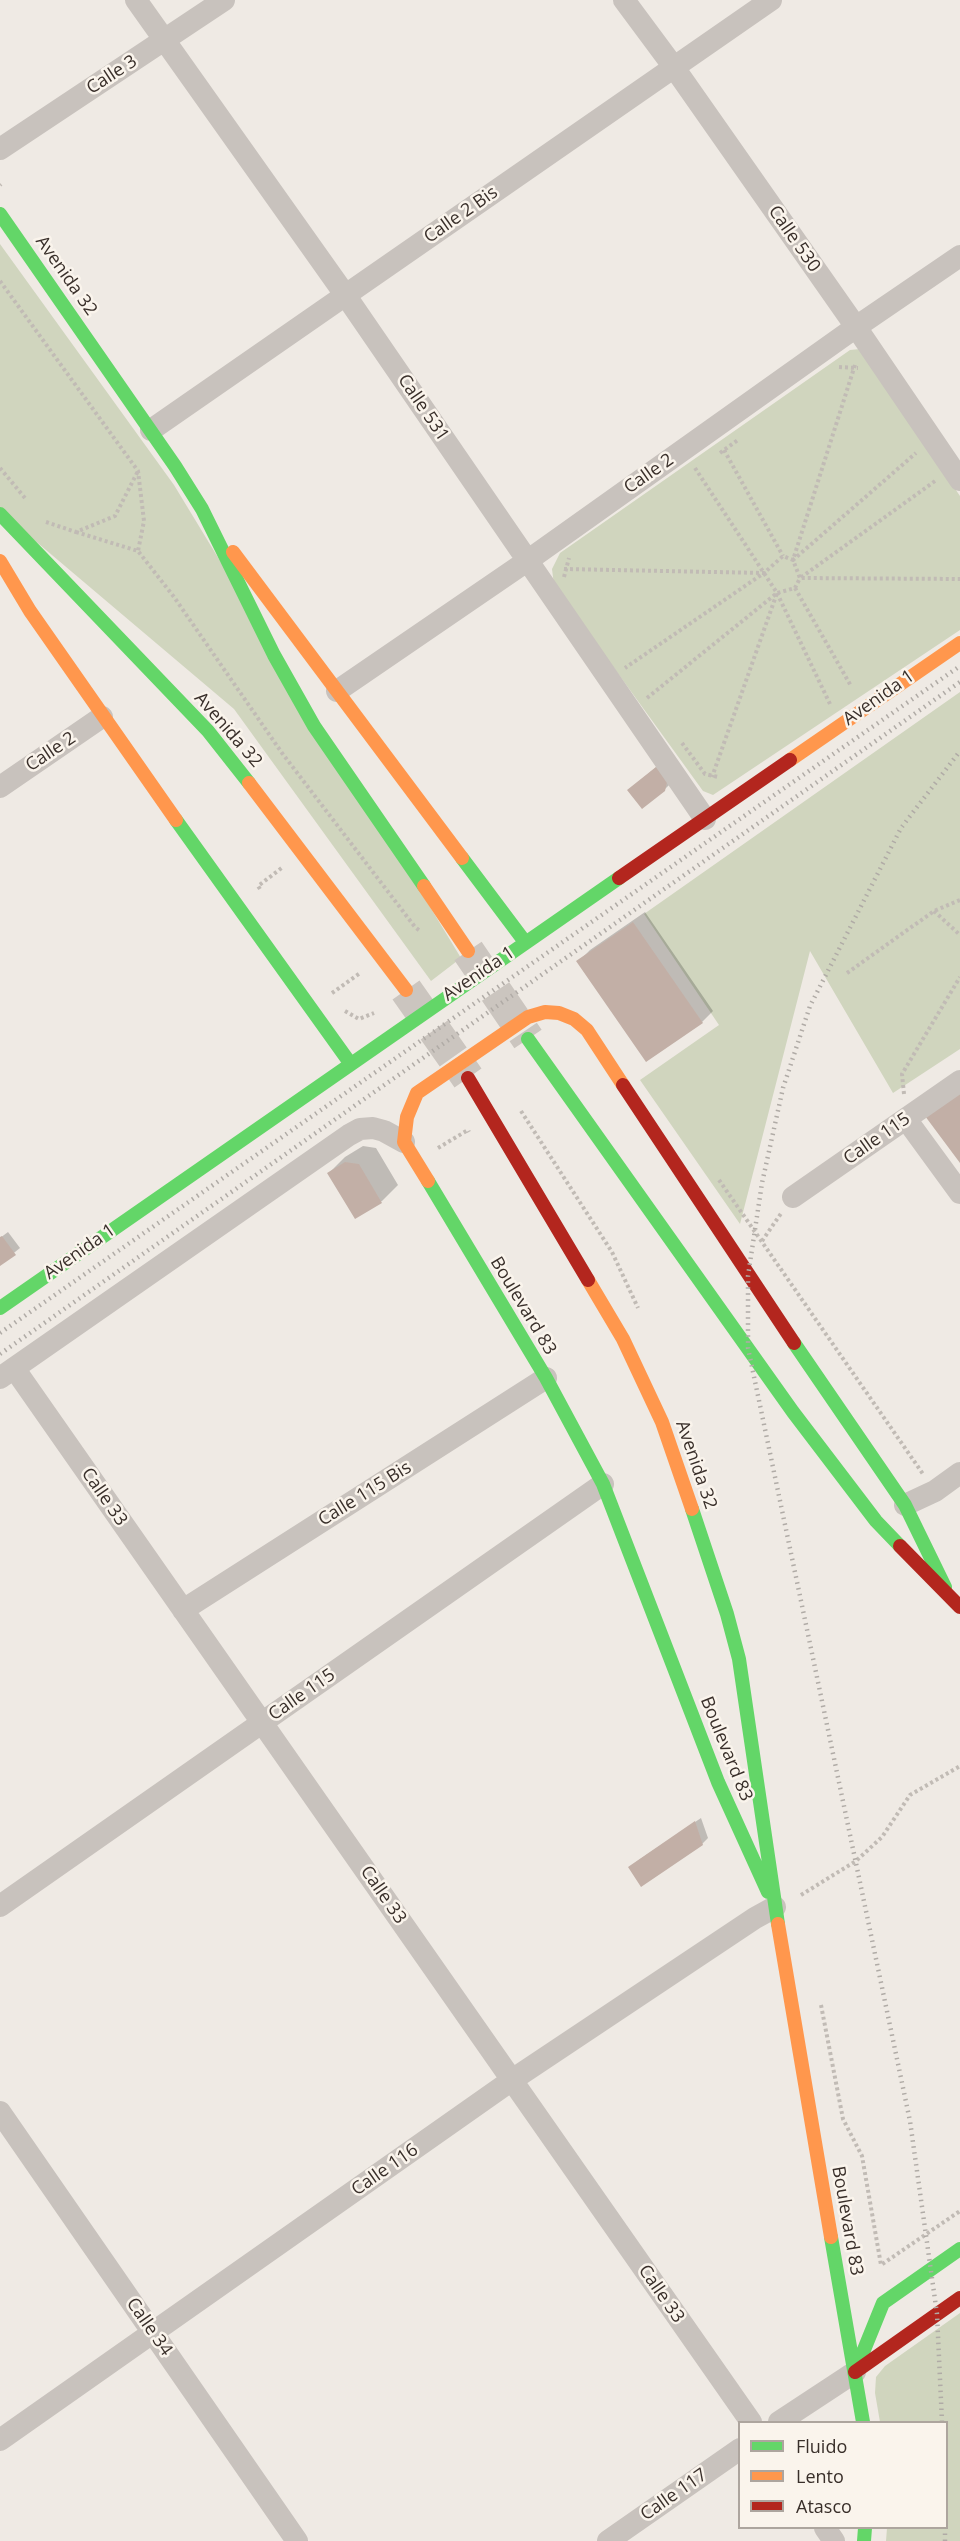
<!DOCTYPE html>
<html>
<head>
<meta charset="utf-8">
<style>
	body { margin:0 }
	#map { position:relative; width:960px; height:2541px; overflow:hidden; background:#efeae4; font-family:"Open Sans",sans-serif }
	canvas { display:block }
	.legend { position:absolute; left:738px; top:2421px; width:210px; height:108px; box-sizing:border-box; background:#faf4ec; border:2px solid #ada59e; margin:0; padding:8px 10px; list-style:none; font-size:18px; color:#392f2a }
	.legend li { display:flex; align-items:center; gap:12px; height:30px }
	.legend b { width:30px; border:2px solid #ada59e }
</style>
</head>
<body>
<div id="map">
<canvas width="960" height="2541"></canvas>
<ul class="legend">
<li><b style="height:8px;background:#63d668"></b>Fluido</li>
<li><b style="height:8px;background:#ff974d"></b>Lento</li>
<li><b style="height:8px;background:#b3261e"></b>Atasco</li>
</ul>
</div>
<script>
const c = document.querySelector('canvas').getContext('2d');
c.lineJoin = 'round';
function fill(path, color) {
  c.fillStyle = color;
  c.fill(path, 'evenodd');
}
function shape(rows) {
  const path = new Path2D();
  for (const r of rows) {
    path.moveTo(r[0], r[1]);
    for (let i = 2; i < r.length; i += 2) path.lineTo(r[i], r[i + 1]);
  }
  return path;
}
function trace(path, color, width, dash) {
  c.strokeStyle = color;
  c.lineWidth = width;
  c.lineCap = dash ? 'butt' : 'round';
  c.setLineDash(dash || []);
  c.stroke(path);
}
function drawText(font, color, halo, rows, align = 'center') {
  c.font = font + ' "Open Sans",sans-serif';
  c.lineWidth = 5;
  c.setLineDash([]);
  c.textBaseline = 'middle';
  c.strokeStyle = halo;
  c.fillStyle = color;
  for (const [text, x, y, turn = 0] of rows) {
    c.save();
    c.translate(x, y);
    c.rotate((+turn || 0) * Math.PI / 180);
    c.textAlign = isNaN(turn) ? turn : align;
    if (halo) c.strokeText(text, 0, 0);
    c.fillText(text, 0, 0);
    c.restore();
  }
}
fill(shape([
	[0,244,174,485,461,958,431,981,234,709,7,517,0,507],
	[860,349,960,496,960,630,713,795,703,791,554,585,552,569,560,553,850,350],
	[960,692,960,1049,893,1093,810,951,740,1224,640,1080,719,1025,644,914],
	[960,2313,960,2541,886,2541,887,2528,946,2528,946,2422,880,2422,875,2393,876,2377,885,2366]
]), '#d0d5be');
fill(shape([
	[668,757,676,778,664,790,629,790],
	[645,912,713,1011,702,1022,578,962,590,950],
	[363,1146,376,1148,398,1185,382,1201,355,1217,329,1173,345,1157],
	[8,1232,20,1248,0,1264,0,1238],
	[701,1818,708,1838,702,1844,636,1862]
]), '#0003');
fill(shape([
	[656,767,667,782,665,791,642,809,627,790],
	[633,922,703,1023,646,1062,576,961],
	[960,1090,960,1163,925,1116],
	[345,1162,359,1164,382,1203,355,1219,327,1173],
	[2,1236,16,1255,0,1266,0,1237],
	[695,1821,703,1845,641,1887,628,1867]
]), '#c2afa6');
trace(shape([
	[468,951,528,1039],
	[406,990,468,1078]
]), '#cbc5bf', 33, [33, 16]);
trace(shape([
	[0,185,1,184],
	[0,281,138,471,144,521,138,551],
	[855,365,793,560,916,453],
	[839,367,858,368],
	[724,450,783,556],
	[720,453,738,440],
	[0,468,25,498],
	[695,468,764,573,777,593,795,588,800,578,793,560,783,556,764,573],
	[935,481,800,578,960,579],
	[46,522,76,532,115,516,138,471],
	[76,532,138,551,174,597,282,753,415,927,420,931],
	[564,569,764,573,625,668],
	[564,577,569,558],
	[795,588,851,686],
	[777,593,830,704],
	[647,698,777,593,712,777],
	[682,743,705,774,718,777],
	[260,889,258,886,283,867],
	[934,911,960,935],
	[847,973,934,911,960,900],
	[332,993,360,973],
	[345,1011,359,1019,374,1013],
	[904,1094,902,1074,960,977],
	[521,1111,612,1252,638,1308],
	[438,1148,468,1130,469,1132],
	[719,1180,923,1474],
	[762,1241,782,1212],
	[801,1895,856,1861,882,1837,910,1795,960,1766],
	[821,2005,843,2119,862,2156,881,2265,960,2211]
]), '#c1bbb5', 4, [3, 3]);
trace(shape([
	[136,0,346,296,705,819],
	[624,0,673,66,856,327,960,480],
	[0,149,224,0],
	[151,430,771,0],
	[337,691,527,561,856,327,960,256],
	[0,787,102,717],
	[906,1119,960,1193],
	[793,1197,960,1081],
	[14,1368,751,2422],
	[0,1378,349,1135,360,1129,373,1128,384,1131,404,1142],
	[905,1505,935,1491,960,1473],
	[183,1610,546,1378],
	[0,1906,603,1484],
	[0,2112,297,2541],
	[779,2422,855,2372],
	[0,2440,512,2080,755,1918,775,1907],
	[825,2528,834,2541],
	[608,2541,740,2449]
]), '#c8c2bd', 22);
trace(shape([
	[0,214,175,466,202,509,274,655,314,726,424,886],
	[0,514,208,731,249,783],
	[176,820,350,1063],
	[462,858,525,942],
	[528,1039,793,1412,876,1521,900,1546],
	[428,1181,546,1378,603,1484,718,1782,768,1892],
	[0,1308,619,878],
	[794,1343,905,1505,945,1587],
	[692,1509,727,1614,739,1659,778,1924],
	[831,2237,863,2422],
	[855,2372,883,2303,960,2249],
	[864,2541,865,2528]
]), '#63d668', 14);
trace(shape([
	[233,552,462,858],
	[0,561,30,611,176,820],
	[790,760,960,643],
	[249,783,406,990],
	[424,886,468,951],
	[428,1181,404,1142,407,1117,417,1093,528,1017,545,1012,559,1013,574,1019,587,1030,623,1085],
	[588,1280,623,1339,662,1422,692,1509],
	[778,1924,831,2237]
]), '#ff974d', 14);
trace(shape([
	[619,878,790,760],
	[468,1078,588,1280],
	[623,1085,794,1343],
	[900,1546,960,1607],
	[855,2372,960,2298]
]), '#b3261e', 14);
trace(shape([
	[0,1333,960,666],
	[0,1354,960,682],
	[942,2422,937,2314,910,2121,748,1348,748,1276,762,1183,783,1088,810,1006,901,828,960,751],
	[945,2541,945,2528]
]), '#b0aba6', 4.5, [1.5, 4.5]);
drawText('18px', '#392f2a', '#faf4ec', [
	["Calle 3",112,75,-33],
	["Calle 2 Bis",461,215,-35],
	["Calle 530",794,239,55],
	["Avenida 32",66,276,55],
	["Calle 531",423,408,56],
	["Calle 2",649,474,-35],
	["Avenida 1",879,698,-35],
	["Avenida 32",228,730,49],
	["Calle 2",51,752,-34],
	["Avenida 1",479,974,-34],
	["Calle 115",877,1139,-35],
	["Avenida 1",80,1252,-35],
	["Boulevard 83",523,1306,59],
	["Avenida 32",696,1465,71],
	["Calle 115 Bis",365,1494,-32],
	["Calle 33",104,1497,55],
	["Calle 115",302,1695,-35],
	["Boulevard 83",726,1749,68],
	["Calle 33",383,1895,55],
	["Calle 116",385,2170,-35],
	["Boulevard 83",847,2221,80],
	["Calle 33",661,2294,55],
	["Calle 34",149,2327,55],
	["Calle 117",674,2495,-35]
]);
</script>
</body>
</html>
